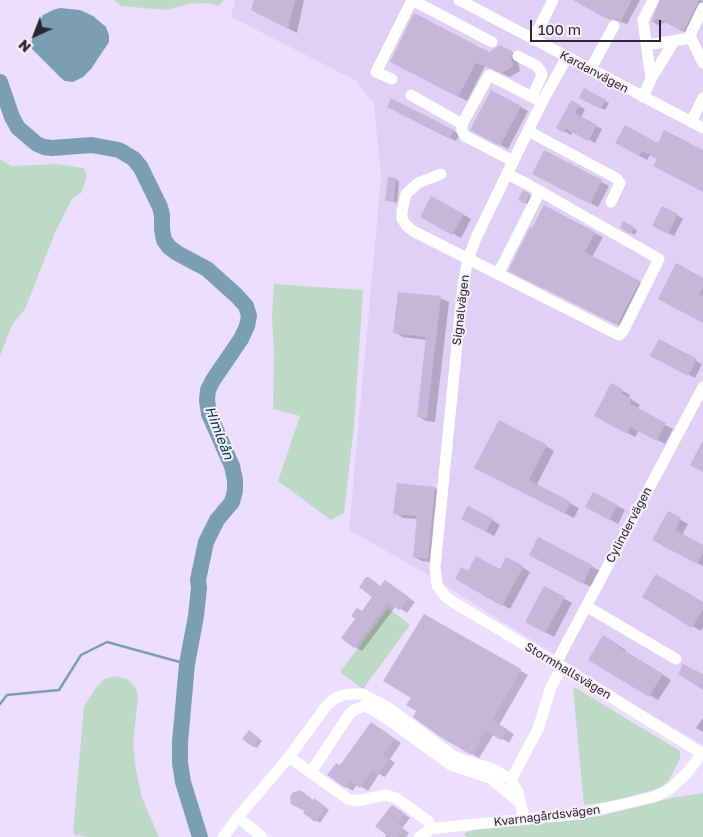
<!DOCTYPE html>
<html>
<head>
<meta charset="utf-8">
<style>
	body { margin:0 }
	#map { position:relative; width:703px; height:837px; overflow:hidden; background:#ecdefe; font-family:"Golos Text",sans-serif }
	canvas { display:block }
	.north { position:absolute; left:10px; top:10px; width:50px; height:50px; -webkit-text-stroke:4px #f5f0fc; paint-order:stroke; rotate:223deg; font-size:14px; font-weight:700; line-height:20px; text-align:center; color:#2b2631 }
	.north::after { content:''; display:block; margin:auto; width:18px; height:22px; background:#2b2631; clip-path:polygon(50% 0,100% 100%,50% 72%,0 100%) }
	.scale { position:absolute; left:530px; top:20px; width:131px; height:22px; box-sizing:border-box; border:2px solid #2b2631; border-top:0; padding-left:6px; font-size:15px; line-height:18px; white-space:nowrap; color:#2b2631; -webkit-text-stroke:4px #f5f0fc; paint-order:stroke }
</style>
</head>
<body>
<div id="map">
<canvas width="703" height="837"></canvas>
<div class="north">N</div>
<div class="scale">100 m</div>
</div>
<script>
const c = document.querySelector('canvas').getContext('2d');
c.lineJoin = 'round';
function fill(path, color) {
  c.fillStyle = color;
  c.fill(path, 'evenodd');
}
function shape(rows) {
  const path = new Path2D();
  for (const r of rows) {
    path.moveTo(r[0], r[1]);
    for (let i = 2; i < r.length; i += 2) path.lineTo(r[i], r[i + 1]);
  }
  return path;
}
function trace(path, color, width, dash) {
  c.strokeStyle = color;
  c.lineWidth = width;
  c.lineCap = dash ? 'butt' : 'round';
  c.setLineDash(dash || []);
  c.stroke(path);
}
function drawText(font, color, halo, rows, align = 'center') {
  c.font = font + ' "Golos Text",sans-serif';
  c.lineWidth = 4;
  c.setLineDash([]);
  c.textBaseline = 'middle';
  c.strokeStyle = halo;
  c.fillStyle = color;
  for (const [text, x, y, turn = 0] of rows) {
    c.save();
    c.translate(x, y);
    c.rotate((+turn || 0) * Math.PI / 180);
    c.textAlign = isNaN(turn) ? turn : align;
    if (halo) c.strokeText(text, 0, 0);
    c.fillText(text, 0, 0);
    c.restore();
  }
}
fill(shape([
	[235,0,703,0,703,745,642,709,425,573,349,530,381,178,374,104,355,80,231,17]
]), '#e0d0f5');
fill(shape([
	[114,0,224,0,219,6,210,3,188,4,167,10,121,6],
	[0,159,11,166,57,164,84,168,87,177,81,193,72,199,55,233,25,309,12,325,0,356],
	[274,284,363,290,354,425,344,513,331,520,278,481,300,416,273,409,274,353,272,317],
	[388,608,410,625,363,689,340,672],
	[115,676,127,679,136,688,138,699,133,742,136,770,142,798,159,837,87,837,75,835,73,832,84,706,96,688,104,679],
	[573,688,576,688,680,751,680,759,669,780,660,788,615,801,584,805],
	[703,793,703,837,466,837,464,834,473,829,525,825,600,816,672,798]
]), '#bed9c5');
fill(shape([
	[60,8,80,10,93,16,106,27,109,35,109,42,91,69,83,77,73,82,65,81,61,78,32,49,31,44,34,32,43,15,53,10]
]), '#7b9eb3');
fill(shape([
	[255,0,304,0,297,33,261,14],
	[584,0,640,0,627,24,612,19,611,20,582,4],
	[661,0,703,0,703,7,689,34,666,22,658,25,652,21,661,4],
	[512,52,520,57,518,62,520,71,510,77,485,66,467,101,399,66,489,53],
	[584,90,609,103,605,110,580,97],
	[492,92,528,111,508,149,480,134],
	[392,100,460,134,456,141,395,110],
	[571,102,585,109,581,118,602,129,595,143,573,131,571,135,558,128],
	[617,143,703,151,703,191,658,159,650,155,647,160],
	[545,152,609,186,598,207,542,178],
	[396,179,399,182,397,203,387,200],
	[523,192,533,197,529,205,519,199],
	[432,197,471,219,461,238,421,216],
	[677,215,683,219,674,236,660,229],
	[624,223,637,230,635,235,621,228],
	[594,233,603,237,592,257,647,286,626,329,518,275],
	[677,265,703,279,703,322],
	[440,298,449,302,435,422,426,421,418,416,427,340,403,337,395,332],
	[659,340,702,364,695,378,651,355],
	[612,385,630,395,629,398,640,405,637,410,673,429,665,444,639,430,635,437,604,420],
	[546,446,554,451,536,486,579,508,574,518,484,472],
	[398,484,435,488,443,493,436,563,422,561,414,557,418,519,403,518,395,513],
	[594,493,625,510,618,524,587,507],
	[668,513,688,524,682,535,703,546,703,566,662,545],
	[492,520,500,525,494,536,471,523],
	[539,538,600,571,591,587,538,560],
	[507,558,530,572,510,609,456,579,469,573,500,571],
	[392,586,415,602,407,613,396,606,362,651,355,647,362,612,381,587],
	[545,588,572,603,554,637,527,622],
	[643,597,703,604,703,627,701,631],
	[425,616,528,675,499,725,514,734,509,743,494,734,479,758,440,735,418,711,412,697],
	[604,637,626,650,625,652,671,680,658,700,590,660],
	[703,718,703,732,696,728],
	[378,727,401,743,390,759,395,763,385,777,379,774,368,791,357,784,353,791,346,787,341,767],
	[253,734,262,741,257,748,253,746],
	[300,792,310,797,313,802,318,802,329,810,320,823,305,813],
	[398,809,410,818,402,828,409,833,406,837,385,837]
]), '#0003');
trace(shape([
	[0,704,7,695,59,690,81,655,107,642,187,664]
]), '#7b9eb3', 2.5);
trace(shape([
	[0,82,12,117,18,128,37,144,44,147,52,148,92,145,108,148,119,150,134,159,141,168,160,207,162,215,162,229,164,240,169,247,177,253,207,269,237,296,246,306,249,316,247,326,241,339,213,380,208,390,207,400,209,414,232,466,235,480,235,491,232,502,217,520,206,542,198,580,199,588,196,616,187,664,180,742,180,763,183,782,200,837]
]), '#7b9eb3', 16);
fill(shape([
	[254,0,295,0,288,29,251,10],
	[573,0,632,0,620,22,617,19,611,19,606,16,605,18],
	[660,0,699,0,683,32,659,19,651,22],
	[414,13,489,52,500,45,512,51,511,57,513,66,502,73,476,63,458,97,390,62],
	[584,88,606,100,601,109,579,98],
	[491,90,521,106,500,146,470,130],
	[391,98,454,130,450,139,387,107],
	[571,100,580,105,575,113,597,125,588,141,566,129,564,133,556,128],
	[625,125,658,143,664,130,703,150,703,192,653,166,657,159,642,151,639,156,615,143],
	[544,150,602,180,590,204,532,174],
	[388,177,396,178,394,202,385,201],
	[523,190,530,194,525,204,518,200],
	[431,196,464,214,452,235,420,217],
	[544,205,595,232,585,252,640,281,617,325,508,271,530,227,532,228],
	[662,206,678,214,668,234,652,226],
	[623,221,634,227,630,234,620,228],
	[676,263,703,278,703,287,699,294,703,296,703,323,658,299],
	[398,292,441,296,427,418,417,417,426,337,393,333],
	[659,339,697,359,688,376,650,356],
	[611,383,623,389,621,393,632,399,630,404,666,423,657,441,630,427,627,434,594,416],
	[499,420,547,445,529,480,571,502,565,514,474,468],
	[703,440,703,472,690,465],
	[397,483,435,487,428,559,413,557,417,516,393,514],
	[593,492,618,505,609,520,585,507],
	[468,506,493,519,486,532,461,519],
	[668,511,681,518,675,530,703,545,703,553,697,564,652,540],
	[538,537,592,565,583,584,529,555],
	[476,556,500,569,506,557,524,566,502,606,455,579,461,567,468,571],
	[656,574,703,602,703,609,692,628,642,597],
	[366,577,369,577,380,586,385,580,409,597,399,610,388,602,354,648,341,638,355,619,351,616,357,608,362,611,372,597,359,587],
	[544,586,565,597,545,633,525,622],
	[424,614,521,669,492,720,507,729,501,740,485,731,471,755,439,736,413,717,416,711,406,705,411,698,383,681],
	[603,635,618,644,617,646,663,674,649,697,588,660],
	[683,664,703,674,703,690,678,674],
	[371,722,394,738,383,754,389,758,378,774,372,770,360,788,350,781,345,788,327,775,336,763,340,765],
	[249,730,259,738,253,747,242,739],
	[300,790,306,794,311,802,314,798,326,807,315,822,303,813,304,811,291,804,290,797,292,793],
	[392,805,405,814,397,824,404,829,398,837,389,837,375,826]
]), '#c6b7d8');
trace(shape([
	[412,0,492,42],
	[459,0,703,128],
	[703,8,691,33,691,38,703,63],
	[533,40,553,0],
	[646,45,691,38],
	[518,56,537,66,541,72,542,75,532,97],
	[567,57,542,102,507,174,476,238,468,259,463,284,435,567,437,585,445,596,453,602,562,667,703,754],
	[590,70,614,26],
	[392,79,376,72,412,0],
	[651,79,674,41],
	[411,95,462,124],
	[643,97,651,79,643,20,653,0],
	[691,122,703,98],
	[528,131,616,178,620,183,611,202],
	[513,161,465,136,462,131,462,124,489,75,542,102],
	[441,174,418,183,406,194,402,211,402,219,406,225,413,231,619,335,623,331,659,259,527,184,507,174],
	[498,274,540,191],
	[586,606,676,659],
	[556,663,703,387],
	[289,757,348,799,356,801,386,795,396,798,428,821,432,828,437,828,579,814,654,797,670,789,687,773,702,753],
	[311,772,348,716,354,710,364,706,371,709,386,718,451,765,490,778,520,803],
	[511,780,538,729,551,687,562,667],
	[238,817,262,837],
	[223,837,238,817,289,757,327,705,334,699,343,695,352,694,362,694,387,707,452,755,463,760,493,769,505,776,511,780,518,792,524,819],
	[419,837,432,828]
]), '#fff', 11);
drawText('12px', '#2b2631', '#f5f0fc', [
	["Kardanvägen",594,72,28],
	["Signalvägen",461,310,-83],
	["Cylindervägen",629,525,-62],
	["Stormhallsvägen",568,671,31],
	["Kvarnagårdsvägen",547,816,-7]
]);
drawText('italic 14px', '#03374d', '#f5f0fc', [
	["Himleån",219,433,69]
]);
</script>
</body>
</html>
